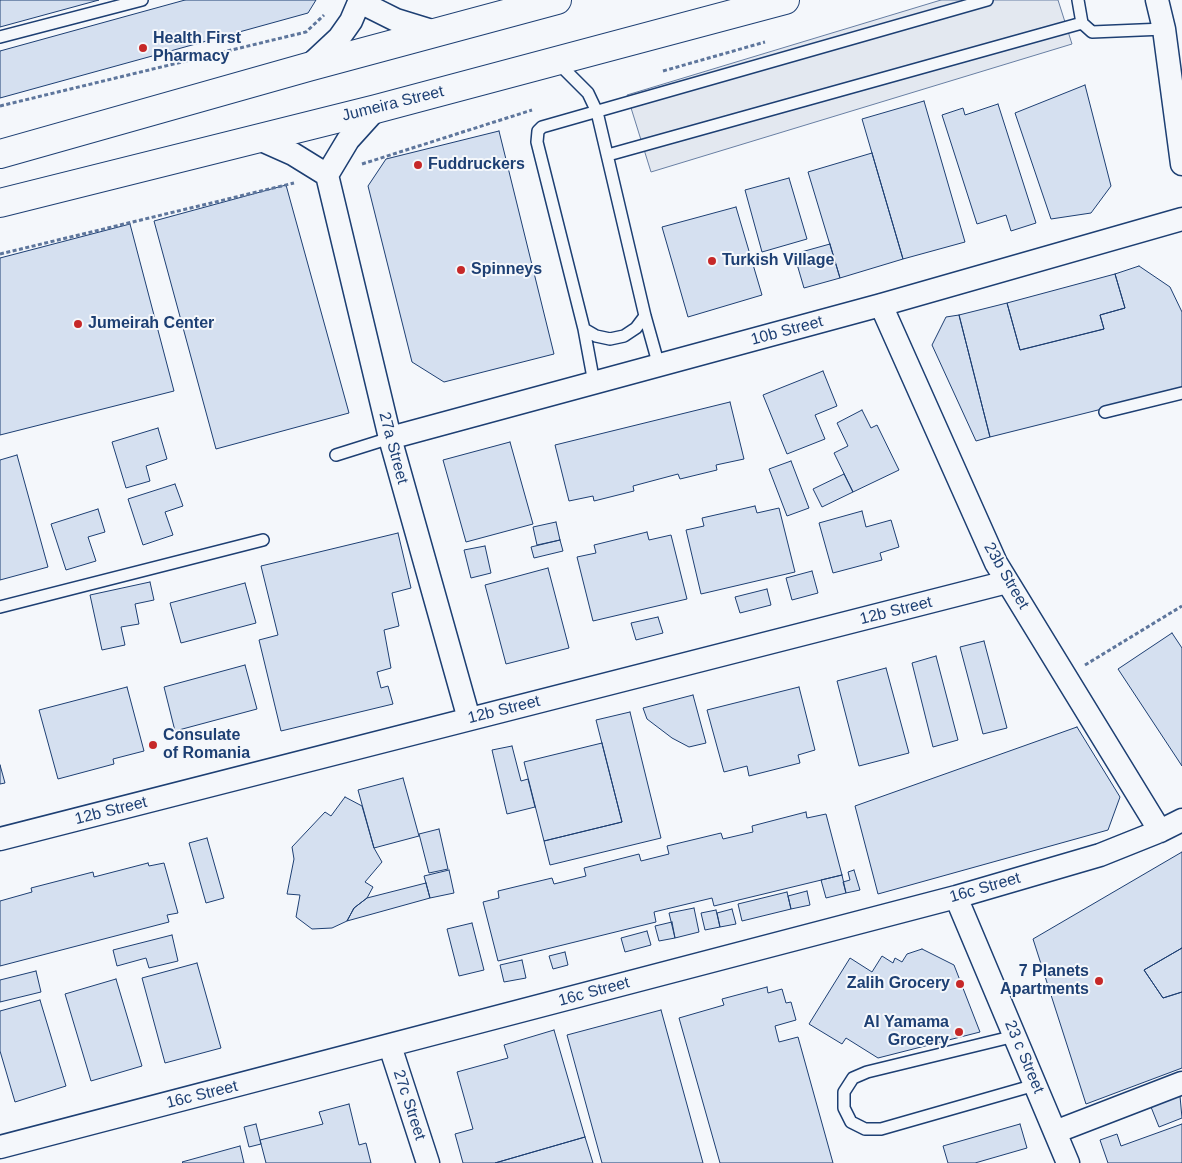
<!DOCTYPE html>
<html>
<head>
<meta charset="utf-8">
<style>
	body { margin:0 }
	canvas { display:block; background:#f4f7fb }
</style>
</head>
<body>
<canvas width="1182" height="1163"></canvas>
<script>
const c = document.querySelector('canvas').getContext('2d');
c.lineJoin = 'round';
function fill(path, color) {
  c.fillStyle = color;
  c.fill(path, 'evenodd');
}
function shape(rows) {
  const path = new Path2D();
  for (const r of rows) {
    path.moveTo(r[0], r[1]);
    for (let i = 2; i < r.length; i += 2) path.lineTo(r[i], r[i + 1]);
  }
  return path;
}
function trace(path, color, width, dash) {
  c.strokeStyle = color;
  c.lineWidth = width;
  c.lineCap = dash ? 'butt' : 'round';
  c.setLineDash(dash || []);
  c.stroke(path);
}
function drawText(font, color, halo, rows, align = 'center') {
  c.font = font + ' Arial,sans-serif';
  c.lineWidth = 4;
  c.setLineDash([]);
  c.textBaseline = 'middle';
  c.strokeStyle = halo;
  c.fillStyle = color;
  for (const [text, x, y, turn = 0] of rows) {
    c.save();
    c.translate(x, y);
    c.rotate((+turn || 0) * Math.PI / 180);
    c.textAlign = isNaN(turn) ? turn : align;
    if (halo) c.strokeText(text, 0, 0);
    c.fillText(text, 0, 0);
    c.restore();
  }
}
const parking = shape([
	[941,0,1058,0,1072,44,651,172,627,95,941,0]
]);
fill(parking, '#e3e8f0');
trace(parking, '#687fa3', 1);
const building = shape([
	[0,0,99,0,0,27,0,0],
	[185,0,316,0,308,13,0,98,0,51,185,0],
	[1085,85,1111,186,1091,213,1051,219,1015,113,1085,85],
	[924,101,965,242,903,259,862,119,924,101],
	[998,104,1036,223,1011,231,1006,215,977,224,942,115,963,108,965,115,998,104],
	[499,131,554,354,444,382,412,362,368,186,386,159,499,131],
	[872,153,903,259,840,278,808,172,872,153],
	[789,178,807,239,762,252,745,190,789,178],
	[286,185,349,413,216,449,154,221,286,185],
	[736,207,762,295,688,317,662,227,736,207],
	[130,224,174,391,0,435,0,258,130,224],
	[830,244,840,278,804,288,794,254,830,244],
	[1139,266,1170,287,1182,312,1182,389,990,437,959,315,1007,303,1020,350,1104,329,1100,315,1125,308,1115,274,1139,266],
	[1115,274,1125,308,1100,315,1104,329,1020,350,1007,303,1115,274],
	[959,315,990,437,976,441,932,345,946,317,959,315],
	[823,371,837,406,815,415,825,439,787,454,763,395,823,371],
	[730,402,744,459,716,465,717,470,680,479,678,474,633,486,634,491,594,501,593,496,569,501,555,445,730,402],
	[862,410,871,428,877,425,899,470,853,492,834,453,848,446,837,423,862,410],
	[158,428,167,459,146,466,150,481,126,488,112,442,158,428],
	[510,442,533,524,466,542,443,460,510,442],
	[17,455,48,567,0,580,0,460,17,455],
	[791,461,809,508,787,516,769,469,791,461],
	[844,474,853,492,822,507,813,489,844,474],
	[175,484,183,506,165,512,173,535,143,545,128,499,175,484],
	[755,506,757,513,779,508,795,572,701,594,686,530,704,526,702,518,755,506],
	[98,509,105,532,88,537,96,561,66,570,51,524,98,509],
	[862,511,866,527,891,520,899,547,880,553,882,560,833,573,819,523,862,511],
	[556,522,560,540,537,545,533,527,556,522],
	[647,532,649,540,671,535,687,599,593,621,577,557,596,553,594,545,647,532],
	[398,533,411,588,392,593,399,626,384,630,391,668,377,672,381,688,388,686,393,704,281,731,259,640,278,635,261,566,398,533],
	[560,540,563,551,534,558,531,547,560,540],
	[485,546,491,573,471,578,464,550,485,546],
	[548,568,569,648,506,664,485,585,548,568],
	[812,571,818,593,792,600,786,578,812,571],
	[150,582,154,600,135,604,139,624,121,627,125,645,102,650,90,595,150,582],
	[245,583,256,623,181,643,170,603,245,583],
	[767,589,771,605,740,613,735,597,767,589],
	[658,617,663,633,636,640,631,623,658,617],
	[1172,633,1182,648,1182,766,1118,669,1172,633],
	[984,641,1007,728,983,734,960,647,984,641],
	[936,656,958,740,933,747,912,663,936,656],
	[245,665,257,709,175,731,164,687,245,665],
	[886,668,909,753,859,766,837,681,886,668],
	[127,687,144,751,113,759,114,764,58,779,39,710,127,687],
	[799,687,815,750,798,755,800,763,749,776,747,766,724,772,707,710,799,687],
	[693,695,706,743,689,747,672,738,647,719,643,708,693,695],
	[630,712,661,838,550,865,544,841,622,822,596,720,630,712],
	[1077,727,1120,797,1108,830,878,894,855,806,1077,727],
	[602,743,622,822,544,841,524,762,602,743],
	[512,746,521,781,528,779,535,807,507,814,492,750,512,746],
	[0,765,5,783,0,784,0,765],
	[403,778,419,836,374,848,358,790,403,778],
	[345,797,362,806,374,848,382,862,365,882,373,887,367,898,354,908,347,921,332,928,312,929,296,917,300,895,287,894,294,859,292,847,325,812,331,816,345,797],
	[806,812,807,818,826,814,842,875,714,906,712,898,654,912,656,922,498,961,483,902,499,898,498,891,552,878,554,884,586,876,584,868,639,854,641,861,669,854,667,846,721,833,723,839,753,832,752,826,806,812],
	[439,829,448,869,429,873,419,834,439,829],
	[207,838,224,898,206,903,189,843,207,838],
	[1182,852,1182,948,1144,970,1163,998,1182,992,1182,1068,1086,1104,1033,939,1182,852],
	[148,863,149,866,164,863,178,913,167,915,169,922,0,966,0,901,32,892,31,888,93,872,94,877,148,863],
	[449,870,454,893,430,898,424,876,449,870],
	[854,870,860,890,846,893,843,882,850,880,848,872,854,870],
	[842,875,846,893,826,898,821,880,842,875],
	[426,883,430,898,347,921,354,908,367,898,426,883],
	[807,891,810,905,791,909,788,896,807,891],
	[787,892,791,909,742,921,738,904,787,892],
	[694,908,699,932,675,938,669,913,694,908],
	[732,909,736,924,720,927,717,913,732,909],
	[716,910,720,927,705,930,701,913,716,910],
	[672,922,675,938,659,941,655,926,672,922],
	[472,923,484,970,459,976,447,929,472,923],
	[647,931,651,945,625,952,621,938,647,931],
	[172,935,178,961,149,968,146,958,117,966,113,950,172,935],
	[1182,948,1182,992,1163,998,1144,970,1182,948],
	[922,949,954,965,980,1032,878,1058,846,1038,842,1044,809,1024,850,958,872,972,882,956,893,963,895,958,902,962,907,954,922,949],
	[565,952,568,965,553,969,549,956,565,952],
	[522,960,526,978,504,982,500,965,522,960],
	[197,963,221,1048,165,1063,142,978,197,963],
	[36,971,41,992,0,1002,0,980,36,971],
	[116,979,142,1066,91,1081,65,994,116,979],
	[767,987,768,993,782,989,786,1003,791,1002,796,1020,775,1026,779,1042,798,1037,833,1163,720,1163,679,1018,724,1005,722,999,767,987],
	[40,1000,66,1086,15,1102,0,1051,0,1011,40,1000],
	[661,1010,703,1163,602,1163,567,1035,661,1010],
	[554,1030,585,1137,495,1163,463,1163,455,1134,473,1129,457,1072,508,1058,504,1045,554,1030],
	[1180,1096,1182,1118,1159,1127,1151,1107,1180,1096],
	[349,1104,359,1145,366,1143,371,1163,266,1163,260,1140,323,1124,319,1112,349,1104],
	[256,1124,261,1144,249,1147,244,1127,256,1124],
	[1020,1124,1027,1148,975,1163,948,1163,943,1146,1020,1124],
	[1182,1124,1182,1163,1108,1163,1100,1140,1117,1134,1121,1146,1182,1124],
	[585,1137,593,1163,495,1163,585,1137],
	[240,1146,244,1163,183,1163,182,1162,240,1146]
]);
fill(building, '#d5e0f0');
trace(building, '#1d3f73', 1);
const lane = shape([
	[1078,0,1082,23,1092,32,1164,29],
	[0,37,142,0],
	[558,63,588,93,597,112,645,316,659,366],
	[608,155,1082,23],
	[584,329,596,336,610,339,624,336,636,328,645,316],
	[594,383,584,329,537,142,538,131,542,127,987,0],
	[1105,412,1182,393],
	[336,455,390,438],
	[0,607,263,540],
	[1015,1036,867,1072,853,1078,844,1092,844,1108,851,1122,865,1129,881,1129,1035,1085]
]);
const street = shape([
	[1157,0,1164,29,1182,164],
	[360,2,396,20,435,32],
	[308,67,339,38,351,21,360,0],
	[376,109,348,140,327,175,390,438,469,719],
	[257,138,293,154,327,175],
	[881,305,996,563,1160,831],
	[390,438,881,305,1182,219],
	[0,839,1007,582],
	[956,897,1068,1163],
	[390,1046,428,1163],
	[1055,1132,1182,1083],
	[0,1147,956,897,1100,855,1160,831,1182,820]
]);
const primary = shape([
	[0,154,308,67,557,0],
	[0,203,376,109,785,0]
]);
trace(lane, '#1d3f73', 14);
trace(street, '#1d3f73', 25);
trace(primary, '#1d3f73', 30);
trace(shape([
	[663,71,765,42],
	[0,106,306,32,324,15],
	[362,164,532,110],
	[0,254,294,183],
	[1085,665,1182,606]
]), '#5e769c', 3, [4, 2.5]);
trace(lane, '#f4f7fb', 11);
trace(street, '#f4f7fb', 22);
trace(primary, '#f4f7fb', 28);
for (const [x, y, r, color] of [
	[143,48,5,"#c62828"],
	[418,165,5,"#c62828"],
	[712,261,5,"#c62828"],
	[461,270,5,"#c62828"],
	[78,324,5,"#c62828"],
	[153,745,5,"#c62828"],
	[1099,981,5,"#c62828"],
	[960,984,5,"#c62828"],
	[959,1032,5,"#c62828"]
]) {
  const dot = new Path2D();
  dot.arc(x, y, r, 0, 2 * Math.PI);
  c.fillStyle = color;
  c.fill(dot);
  trace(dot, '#f4f7fb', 2);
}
drawText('bold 16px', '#1d3f73', '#f4f7fb', [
	["Health First",153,39],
	["Pharmacy",153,57],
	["Fuddruckers",428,165],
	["Turkish Village",722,261],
	["Spinneys",471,270],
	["Jumeirah Center",88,324],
	["Consulate",163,736],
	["of Romania",163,754],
	["7 Planets",1089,972,"right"],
	["Apartments",1089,990,"right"],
	["Zalih Grocery",950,984,"right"],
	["Al Yamama",949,1023,"right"],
	["Grocery",949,1041,"right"]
], 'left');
drawText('16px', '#1d3f73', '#f4f7fb', [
	["Jumeira Street",393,104,-14],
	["10b Street",787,331,-15],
	["27a Street",393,448,75],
	["23b Street",1006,576,60],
	["12b Street",896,611,-14],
	["12b Street",504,710,-14],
	["12b Street",111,811,-14],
	["16c Street",985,888,-16],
	["16c Street",594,992,-15],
	["23 c Street",1024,1057,67],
	["16c Street",202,1095,-14],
	["27c Street",409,1105,72]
]);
</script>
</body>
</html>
